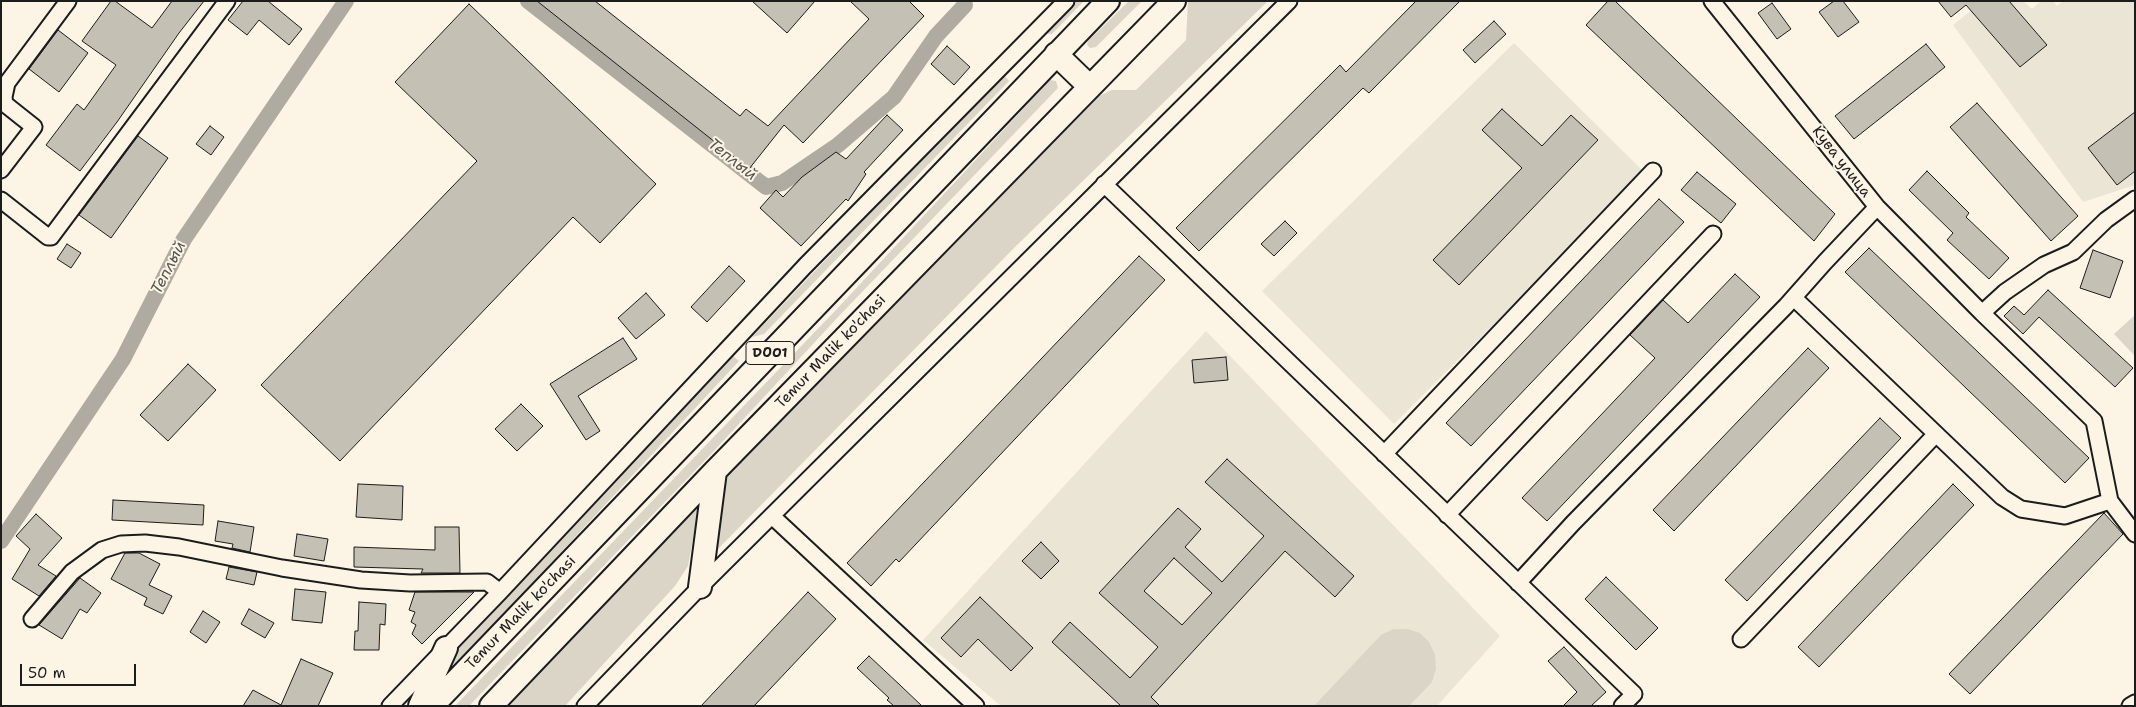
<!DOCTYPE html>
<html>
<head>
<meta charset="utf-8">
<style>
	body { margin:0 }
	#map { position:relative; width:2136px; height:707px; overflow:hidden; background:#fcf5e5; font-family:"Shantell Sans",sans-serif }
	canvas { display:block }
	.frame { position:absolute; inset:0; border:2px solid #1c1c1c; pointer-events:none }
	.scale { position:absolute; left:20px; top:664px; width:116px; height:22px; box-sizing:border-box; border:2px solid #1c1c1c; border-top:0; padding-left:6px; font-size:15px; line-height:18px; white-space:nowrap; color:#1c1c1c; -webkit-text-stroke:4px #fcf5e5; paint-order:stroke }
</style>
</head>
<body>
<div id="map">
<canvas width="2136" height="707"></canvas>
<div class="frame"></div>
<div class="scale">50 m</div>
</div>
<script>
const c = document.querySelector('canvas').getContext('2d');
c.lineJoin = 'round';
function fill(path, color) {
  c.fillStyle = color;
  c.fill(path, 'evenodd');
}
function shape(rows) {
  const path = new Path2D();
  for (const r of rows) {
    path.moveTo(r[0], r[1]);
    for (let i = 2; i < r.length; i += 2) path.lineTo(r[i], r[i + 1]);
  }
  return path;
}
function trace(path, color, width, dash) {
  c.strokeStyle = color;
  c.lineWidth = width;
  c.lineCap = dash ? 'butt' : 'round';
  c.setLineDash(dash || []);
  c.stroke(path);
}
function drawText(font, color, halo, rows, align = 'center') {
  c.font = font + ' "Shantell Sans",sans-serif';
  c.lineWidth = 4;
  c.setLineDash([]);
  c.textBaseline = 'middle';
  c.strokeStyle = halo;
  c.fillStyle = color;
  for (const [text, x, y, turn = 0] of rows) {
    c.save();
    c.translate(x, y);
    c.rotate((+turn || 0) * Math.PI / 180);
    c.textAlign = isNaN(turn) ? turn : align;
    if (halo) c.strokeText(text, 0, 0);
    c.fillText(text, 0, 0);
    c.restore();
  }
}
fill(shape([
	[1983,1,2023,1,2032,9,2041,1,2053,1,2057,6,2063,1,2135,1,2135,185,2083,202,1953,25],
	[1514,43,1645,173,1394,424,1262,291],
	[1206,331,1500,636,1437,706,1001,706,923,640]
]), '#ebe5d6');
fill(shape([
	[1076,1,1084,1,1052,34,1044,33],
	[1129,1,1142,1,1096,47,1090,48,1087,45,1088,41],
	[1188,1,1268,1,1015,247,712,555,726,478,1099,96,1112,90,1136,90,1186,40],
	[1003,74,1009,81,764,334,752,337],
	[1050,80,1056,81,1058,88,839,316,713,452,469,706,455,706,834,312],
	[2135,315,2135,356,2114,334],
	[732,355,739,361,510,607,439,679,462,641],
	[699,507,688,566,675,586,565,706,509,706,576,633],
	[1393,629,1407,629,1420,633,1429,642,1435,655,1436,669,1432,682,1409,706,1314,706,1381,635]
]), '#dbd5c8');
trace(shape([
	[528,1,766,187,782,183,838,145,894,97,936,36,965,5],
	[1,541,123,359,184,239,346,1]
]), '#b0aba1', 16);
const building = shape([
	[111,1,115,1,152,28,172,1,204,1,179,33,117,122,80,171,46,145,77,104,84,110,116,65,82,41,111,1],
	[243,1,268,1,302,29,289,45,259,20,247,35,228,20,243,1],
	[537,1,595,1,740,116,746,109,768,126,869,19,850,1,909,1,924,16,803,143,784,125,749,169,537,1],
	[752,1,815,1,787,33,752,1],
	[1416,1,1460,1,1369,93,1363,88,1199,251,1176,228,1340,65,1346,72,1416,1],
	[1608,1,1615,1,1835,214,1814,241,1586,25,1608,1],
	[1834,1,1843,1,1859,22,1838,37,1819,12,1834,1],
	[1938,1,2009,1,2047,45,2020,67,1966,5,1951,17,1938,1],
	[1772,3,1791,29,1777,39,1758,13,1772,3],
	[469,4,656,184,600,243,573,217,340,461,261,385,477,161,395,82,469,4],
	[1494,21,1506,34,1475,63,1463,50,1494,21],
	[58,30,88,53,59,92,29,69,58,30],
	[1926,44,1945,67,1854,139,1835,116,1926,44],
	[947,46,970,67,954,85,931,64,947,46],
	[1977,103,2078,216,2051,241,1950,127,1977,103],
	[1502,109,1542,146,1571,115,1598,140,1459,285,1433,260,1522,168,1482,130,1502,109],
	[2135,112,2135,171,2117,185,2088,148,2135,112],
	[887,115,903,130,864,172,866,174,848,201,846,199,801,246,760,208,776,190,783,197,802,177,836,152,846,159,887,115],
	[210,126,224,137,211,155,196,144,210,126],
	[138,136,168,158,111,238,79,215,138,136],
	[1927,171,1969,213,1966,217,2009,258,1989,279,1947,240,1953,233,1909,190,1927,171],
	[1697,172,1736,204,1721,223,1681,190,1697,172],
	[1659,199,1684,222,1471,446,1446,423,1659,199],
	[1285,221,1297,233,1274,256,1261,244,1285,221],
	[67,244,81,253,71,268,57,259,67,244],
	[1869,248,2089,458,2065,483,1845,272,1869,248],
	[2093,250,2123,261,2110,298,2080,288,2093,250],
	[1139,256,1165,280,899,562,896,559,871,586,847,563,1139,256],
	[729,266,745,281,707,322,691,307,729,266],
	[1735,274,1760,297,1547,521,1522,498,1655,358,1630,335,1663,300,1688,323,1735,274],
	[2048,290,2133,368,2115,387,2039,317,2023,334,2004,316,2014,306,2024,315,2048,290],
	[646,293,665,315,636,339,618,318,646,293],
	[623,338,637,359,578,396,600,431,586,440,550,384,623,338],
	[1808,348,1829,368,1674,531,1653,510,1808,348],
	[1226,357,1228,380,1194,383,1192,360,1226,357],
	[188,364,216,390,168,441,140,415,188,364],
	[521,404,543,426,517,451,495,429,521,404],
	[1880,418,1901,438,1747,601,1725,580,1880,418],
	[1227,459,1354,576,1335,597,1285,551,1151,697,1160,706,1121,706,1052,642,1070,622,1130,678,1158,647,1099,593,1178,508,1201,529,1185,547,1222,582,1264,536,1205,482,1227,459],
	[1174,558,1212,593,1182,625,1144,591,1174,558],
	[358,484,403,486,402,520,356,517,358,484],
	[1953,484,1974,505,1819,667,1798,647,1953,484],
	[113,500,204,505,203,525,112,520,113,500],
	[2104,513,2123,534,1970,694,1949,674,2104,513],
	[36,514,62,538,38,565,56,576,39,596,12,579,30,549,16,536,36,514],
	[218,521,254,527,250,552,232,548,233,544,215,541,218,521],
	[435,527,459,527,460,573,421,573,423,569,354,567,354,547,435,550,435,527],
	[297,534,328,539,324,561,294,556,297,534],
	[1041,542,1059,561,1041,579,1022,561,1041,542],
	[125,553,139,553,160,564,149,585,172,596,163,614,144,605,147,598,111,579,125,553],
	[229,567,257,572,254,585,226,579,229,567],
	[1606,577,1658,628,1636,650,1585,599,1606,577],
	[80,578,101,593,87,613,80,609,62,639,39,625,80,578],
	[295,589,326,592,322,623,292,620,295,589],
	[415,592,474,592,422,644,412,634,416,625,411,622,415,612,409,610,415,592],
	[808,592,836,619,754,706,701,706,808,592],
	[980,597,1033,648,1011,671,978,639,961,657,941,638,980,597],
	[359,602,386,604,385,625,380,624,379,650,354,650,355,631,358,631,359,602],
	[249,609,274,623,265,638,241,624,249,609],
	[203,611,220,622,206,643,190,632,203,611],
	[1564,647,1606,692,1591,706,1563,706,1577,692,1548,661,1564,647],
	[869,656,901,686,922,706,894,706,887,700,889,698,857,668,869,656],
	[301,659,333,673,318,706,243,706,253,690,281,705,301,659]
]);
fill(building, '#c4c0b3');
trace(building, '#1c1c1c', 1);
const minor = shape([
	[1712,1,1877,207,1982,313,2094,421,2110,501,2135,534],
	[1,170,34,127,5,104,4,97,7,83,68,1],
	[1104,184,1634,694,1622,706],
	[1,200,48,237,51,237,227,1],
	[1794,298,2002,497,2021,509,2065,516,2110,501],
	[1982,313,2005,292,2044,265,2073,252,2106,220,2135,199],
	[1384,454,1653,171],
	[1447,515,1713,234],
	[772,516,976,706],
	[1518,583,1573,523,1786,306,1825,262,1877,207],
	[32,619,72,572,102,550,121,544,145,543,179,547,282,568,361,580,410,583,487,582,500,592],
	[1741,639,1936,434],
	[390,706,500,592,805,266,1066,1],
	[585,706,700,587,1289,1],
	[2130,706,2135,703]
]);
const highway = shape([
	[1056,54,1089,86],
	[700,587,715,471],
	[420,706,446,648],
	[432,706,1108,1],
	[491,706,715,471,1174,1]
]);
trace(minor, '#1c1c1c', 19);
trace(highway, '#1c1c1c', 26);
trace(minor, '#fcf5e5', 15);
trace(highway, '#fcf5e5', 22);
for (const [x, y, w] of [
	[770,353,48]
]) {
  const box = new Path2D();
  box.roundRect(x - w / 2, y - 11.5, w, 23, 4);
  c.fillStyle = '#fcf5e5';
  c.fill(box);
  trace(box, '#1c1c1c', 1);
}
drawText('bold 14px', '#1c1c1c', null, [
	["D001",770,353]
]);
drawText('15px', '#1c1c1c', '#fcf5e5', [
	["Кува улица",1841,162,52],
	["Temur Malik ko'chasi",831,352,-46],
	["Temur Malik ko'chasi",521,613,-46]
]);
drawText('italic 16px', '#575551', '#fcf5e5', [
	["Теплый",732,160,38],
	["Теплый",169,268,-63]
]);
</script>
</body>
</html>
